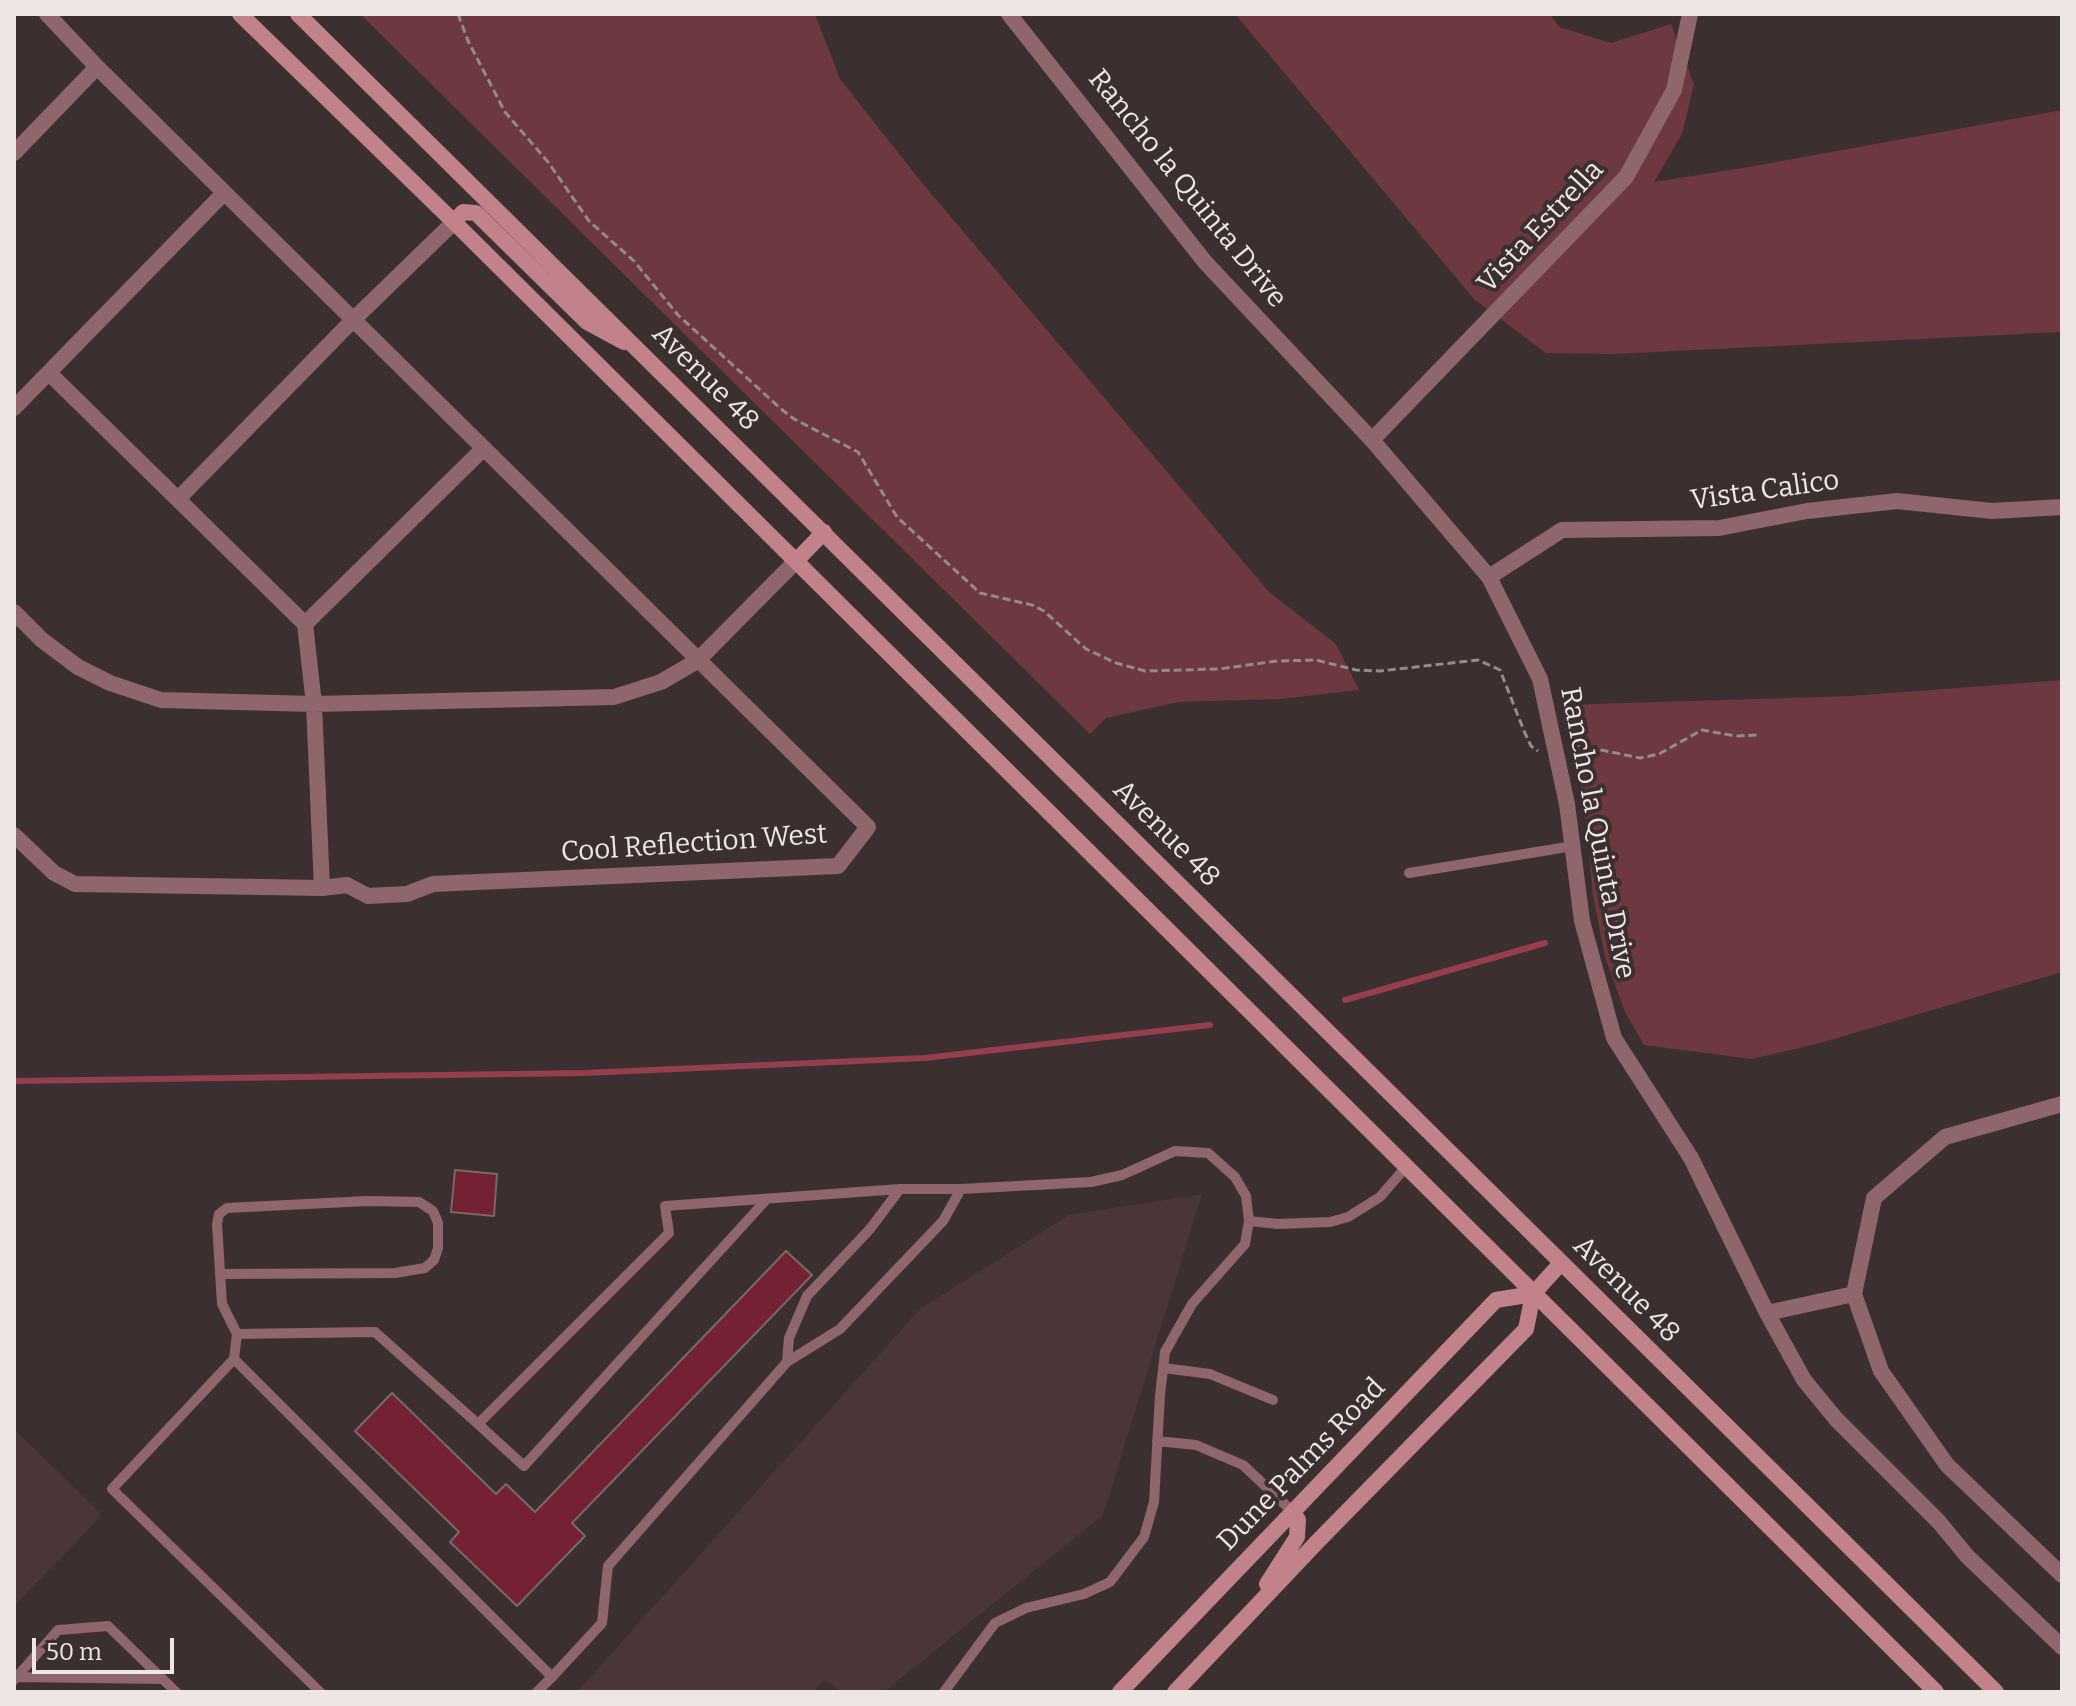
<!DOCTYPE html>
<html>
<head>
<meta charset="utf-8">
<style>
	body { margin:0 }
	#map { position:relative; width:2076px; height:1706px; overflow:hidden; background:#3c2f30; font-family:Bitter,serif }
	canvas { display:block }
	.frame { position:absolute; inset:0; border:16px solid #eee5e5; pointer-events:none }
	.scale { position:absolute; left:32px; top:1638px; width:142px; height:36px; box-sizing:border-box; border:4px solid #eee5e5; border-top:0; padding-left:10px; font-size:24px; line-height:28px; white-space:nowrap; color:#eee5e5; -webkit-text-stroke:6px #3c2f30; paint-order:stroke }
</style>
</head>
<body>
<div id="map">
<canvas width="2076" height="1706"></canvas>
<div class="frame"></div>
<div class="scale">50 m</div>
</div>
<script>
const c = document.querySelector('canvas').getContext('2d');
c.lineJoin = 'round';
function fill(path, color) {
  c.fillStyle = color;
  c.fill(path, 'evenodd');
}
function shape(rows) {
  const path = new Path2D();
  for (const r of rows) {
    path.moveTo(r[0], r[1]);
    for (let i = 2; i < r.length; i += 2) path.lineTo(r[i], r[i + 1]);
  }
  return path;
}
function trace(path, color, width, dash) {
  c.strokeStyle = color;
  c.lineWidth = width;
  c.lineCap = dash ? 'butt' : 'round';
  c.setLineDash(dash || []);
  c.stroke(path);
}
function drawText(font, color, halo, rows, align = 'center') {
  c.font = font + ' Bitter,serif';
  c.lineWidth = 8;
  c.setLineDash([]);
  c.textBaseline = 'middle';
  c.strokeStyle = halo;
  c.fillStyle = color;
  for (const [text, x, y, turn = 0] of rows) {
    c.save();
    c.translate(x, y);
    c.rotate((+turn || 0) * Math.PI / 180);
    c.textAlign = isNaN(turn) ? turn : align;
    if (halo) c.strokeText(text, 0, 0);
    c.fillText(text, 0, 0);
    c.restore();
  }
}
fill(shape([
	[1202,1194,1103,1515,884,1692,843,1692,825,1680,813,1692,577,1692,920,1309,1069,1215],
	[14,1429,102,1515,14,1606]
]), '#4a3538');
fill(shape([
	[360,14,815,14,840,79,923,184,1269,592,1336,644,1359,690,1280,699,1179,702,1106,718,1090,734],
	[1235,14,1550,14,1559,27,1611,43,1671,24,1694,84,1682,134,1654,182,1749,167,2062,110,2062,332,1614,354,1546,353,1474,299],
	[2062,680,2062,972,1820,1043,1752,1059,1644,1045,1625,1012,1605,957,1593,896,1585,807,1562,705,1851,696]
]), '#6d383f');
trace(shape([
	[1345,1000,1545,943],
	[14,1081,584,1073,925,1058,1210,1025]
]), '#953f4e', 6);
const building = shape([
	[455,1170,497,1174,494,1216,451,1212,455,1170],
	[786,1251,812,1275,572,1523,585,1536,517,1606,450,1542,459,1532,355,1431,392,1393,496,1494,506,1484,535,1512,786,1251]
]);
fill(building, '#742133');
trace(building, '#776869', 2);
trace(shape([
	[458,14,468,41,505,112,548,162,589,221,634,261,678,315,781,409,794,419,858,452,897,517,980,593,1032,605,1044,611,1086,649,1116,663,1145,671,1219,669,1277,661,1316,660,1356,670,1380,671,1478,660,1500,670,1524,731,1531,746,1538,751],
	[1577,745,1640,758,1659,754,1702,730,1736,736,1757,735]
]), '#958a8b', 3, [8, 4]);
trace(shape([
	[1409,873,1573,846],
	[1249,1221,1278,1224,1330,1222,1348,1217,1380,1197,1405,1168],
	[222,1274,395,1273,425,1268,434,1260,438,1248,438,1223,433,1211,419,1202,367,1201,227,1208,219,1214,217,1224,222,1304,237,1334],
	[234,1359,237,1334,375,1332,478,1424,669,1233,665,1206,900,1189,961,1189,1091,1182,1122,1175,1175,1151,1208,1153,1235,1177,1246,1196,1249,1221,1245,1244,1192,1304,1165,1352,1160,1395,1154,1502,1144,1537,1110,1582,1084,1594,1026,1608,995,1623,944,1692],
	[787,1362,840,1329,943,1221,961,1189],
	[1164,1368,1210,1374,1273,1400],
	[478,1424,524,1466,766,1200],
	[1157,1441,1196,1445,1243,1465,1293,1512],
	[16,1677,163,1679],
	[552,1677,602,1623,608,1566,787,1362,789,1338,807,1296,870,1229,900,1189],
	[14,1680,58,1630,108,1626,176,1692],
	[320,1692,112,1489,234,1359,552,1677,537,1692]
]), '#8e666b', 10);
trace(shape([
	[1009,14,1205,262,1372,440,1489,577,1540,679,1567,804,1582,921,1614,1038,1691,1158,1767,1313,1804,1380,1836,1419,1939,1522,1967,1556,2062,1647],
	[14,153,97,67],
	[49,373,305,624,314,704,322,888],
	[14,408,224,193],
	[1372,440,1626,177,1674,90,1690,14],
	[178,499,353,320,454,222],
	[1489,577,1562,530,1719,528,1807,511,1897,501,1992,511,2062,507],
	[14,612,42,640,78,667,110,683,161,700,314,704,614,697,661,682,697,661,796,561],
	[305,624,483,449],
	[14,835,54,873,75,884,322,888,347,885,368,896,407,894,433,884,838,866,868,827,97,67,47,14],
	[2062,1104,1945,1137,1874,1198,1854,1294,1881,1371,1947,1465,2062,1575],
	[1767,1313,1854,1294]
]), '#8e666b', 16);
trace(shape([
	[240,14,454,222,1936,1692],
	[298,14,1996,1692],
	[454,222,463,212,476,213,587,322,624,342],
	[796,561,824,532],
	[1267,1584,1297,1537,1298,1520,1293,1512],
	[1120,1692,1496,1300,1533,1294],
	[1175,1692,1318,1541,1526,1329,1533,1294,1561,1263]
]), '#c1828a', 16);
drawText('28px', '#eee5e5', '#3c2f30', [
	["Rancho la Quinta Drive",1187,189,51],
	["Vista Estrella",1541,227,-47],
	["Avenue 48",705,378,45],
	["Vista Calico",1765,491,-8],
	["Rancho la Quinta Drive",1597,833,79],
	["Avenue 48",1166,834,45],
	["Cool Reflection West",694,844,-4],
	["Avenue 48",1626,1290,45],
	["Dune Palms Road",1302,1465,-46]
]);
</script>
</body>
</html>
